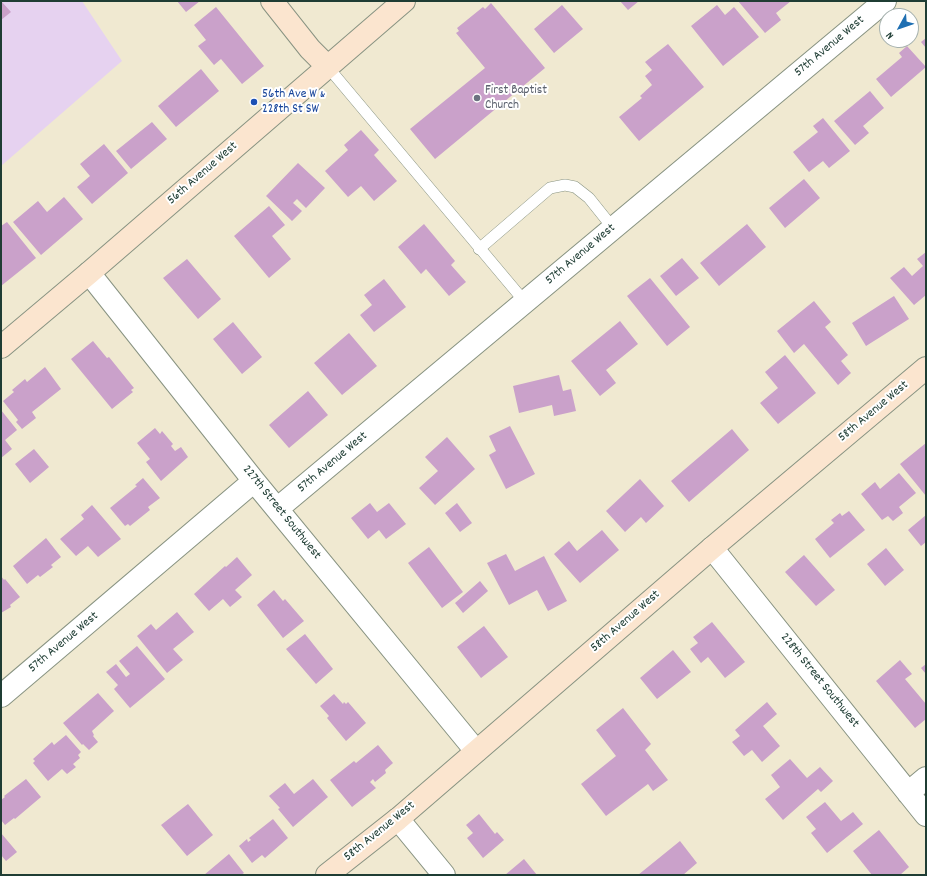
<!DOCTYPE html>
<html>
<head>
<meta charset="utf-8">
<style>
	body { margin:0 }
	#map { position:relative; width:927px; height:876px; overflow:hidden; background:#f0e9d1; font-family:Dekko,sans-serif }
	canvas { display:block }
	.frame { position:absolute; inset:0; border:2px solid #1f3d34; pointer-events:none }
	.north { position:absolute; left:879px; top:8px; width:40px; height:40px; box-sizing:border-box; background:#fff; border:1px solid #a5b1ae; border-radius:50%; rotate:230deg; font-size:11px; font-weight:700; line-height:16px; text-align:center; color:#1f3d34 }
	.north::after { content:''; display:block; margin:auto; width:14px; height:18px; background:#1f6fb2; clip-path:polygon(50% 0,100% 100%,50% 72%,0 100%) }
</style>
</head>
<body>
<div id="map">
<canvas width="927" height="876"></canvas>
<div class="frame"></div>
<div class="north">N</div>
</div>
<script>
const c = document.querySelector('canvas').getContext('2d');
c.lineJoin = 'round';
function fill(path, color) {
  c.fillStyle = color;
  c.fill(path, 'evenodd');
}
function shape(rows) {
  const path = new Path2D();
  for (const r of rows) {
    path.moveTo(r[0], r[1]);
    for (let i = 2; i < r.length; i += 2) path.lineTo(r[i], r[i + 1]);
  }
  return path;
}
function trace(path, color, width, dash) {
  c.strokeStyle = color;
  c.lineWidth = width;
  c.lineCap = dash ? 'butt' : 'round';
  c.setLineDash(dash || []);
  c.stroke(path);
}
function drawText(font, color, halo, rows, align = 'center') {
  c.font = font + ' Dekko,sans-serif';
  c.lineWidth = 4;
  c.setLineDash([]);
  c.textBaseline = 'middle';
  c.strokeStyle = halo;
  c.fillStyle = color;
  for (const [text, x, y, turn = 0] of rows) {
    c.save();
    c.translate(x, y);
    c.rotate((+turn || 0) * Math.PI / 180);
    c.textAlign = isNaN(turn) ? turn : align;
    if (halo) c.strokeText(text, 0, 0);
    c.fillText(text, 0, 0);
    c.restore();
  }
}
fill(shape([
	[1,1,82,1,122,61,1,166]
]), '#e6d2f0');
fill(shape([
	[1,1,11,12,1,20],
	[177,1,200,1,186,12],
	[620,1,639,1,628,10],
	[738,1,791,1,776,13,781,20,765,33],
	[491,3,545,68,435,159,410,129,485,68,456,33,459,31,457,28,483,7,485,9],
	[562,5,583,29,554,53,534,29],
	[717,5,725,15,734,7,759,37,723,66,691,26],
	[216,7,264,66,242,84,221,59,214,65,198,46,206,40,194,25],
	[926,38,926,48,921,42],
	[668,44,704,87,639,141,619,117,642,98,640,96,652,85,645,76,652,70,645,62],
	[907,46,926,67,891,97,876,79,902,57,899,53],
	[201,69,219,91,176,127,158,106],
	[870,91,884,108,863,126,869,133,855,145,834,121],
	[823,118,850,151,829,168,823,161,809,172,793,152,818,132,813,126],
	[152,122,167,139,131,169,116,151],
	[361,130,379,150,374,155,397,181,374,201,361,186,348,197,325,171,348,150,344,145],
	[104,144,128,173,92,204,77,187,90,176,80,164],
	[298,163,325,188,306,208,297,199,293,203,302,211,292,221,266,196],
	[804,179,820,198,785,228,769,208],
	[64,197,83,219,41,255,13,222,38,201,47,212],
	[269,206,285,225,272,236,291,259,269,278,234,236],
	[7,222,36,258,1,286,1,226],
	[424,224,455,261,451,265,466,282,449,296,426,269,421,274,398,247],
	[747,224,766,247,719,286,700,263],
	[926,252,926,295,914,305,890,278,904,267,912,276,923,266,917,259],
	[682,258,699,278,676,296,660,276],
	[187,259,221,299,198,319,163,278],
	[650,278,690,327,667,346,627,296],
	[384,279,406,307,374,332,360,315,372,305,364,295],
	[894,296,909,319,866,346,852,323],
	[814,301,831,322,825,327,848,355,841,361,851,373,838,385,804,344,794,353,777,331],
	[620,321,638,344,606,370,616,383,600,396,571,361],
	[233,322,262,357,242,374,213,339],
	[349,333,377,366,342,395,314,363],
	[93,341,107,358,109,357,134,388,131,390,133,392,112,409,71,359],
	[785,355,816,393,778,424,760,403,778,388,765,372],
	[45,367,61,389,32,412,36,418,22,429,16,422,18,420,3,401,14,392,12,390,25,379,27,382],
	[559,375,563,391,571,389,576,411,554,416,552,405,519,413,513,386],
	[308,391,328,415,289,448,269,425],
	[1,410,17,430,5,440,12,449,1,458],
	[510,426,535,474,506,489,489,455,496,451,489,436],
	[155,428,160,434,162,431,173,444,171,446,175,451,181,447,188,457,161,481,146,462,150,459,137,443],
	[732,429,749,450,689,502,671,481],
	[447,437,475,469,435,505,419,488,438,471,425,457],
	[926,443,926,496,900,464],
	[34,449,49,467,30,483,15,464],
	[899,473,916,493,899,507,903,513,893,521,888,516,882,520,861,494,875,482,880,489],
	[143,478,160,498,148,507,150,510,130,526,128,524,125,526,110,508,137,486,135,485],
	[640,479,664,506,646,523,641,517,625,532,606,511],
	[370,503,377,512,389,503,406,524,386,539,379,530,368,539,351,518],
	[457,503,472,523,460,532,445,513],
	[92,505,121,539,98,557,88,546,76,556,60,539,84,519,81,515],
	[849,511,865,530,830,558,815,539,834,523,831,520,840,513,842,516],
	[926,515,926,542,921,546,908,530],
	[602,530,619,550,580,583,554,554,569,541,577,551],
	[46,538,61,557,51,565,53,567,40,577,38,575,27,584,13,566],
	[429,547,463,592,442,608,408,563],
	[886,548,904,570,885,586,867,564],
	[506,554,515,571,544,556,567,601,548,611,537,590,509,605,487,563],
	[804,555,835,590,816,606,785,572],
	[237,557,252,575,235,590,242,597,230,607,223,599,209,611,194,594,225,566,226,567],
	[1,576,4,580,5,579,20,597,10,605,11,607,1,613],
	[480,581,488,591,463,613,455,603],
	[274,590,283,601,285,599,304,621,283,638,257,605],
	[177,612,194,632,173,649,183,660,167,673,137,636,151,624,156,630],
	[712,622,745,662,725,678,708,657,701,663,690,649,698,643,693,637],
	[484,626,508,657,481,678,457,647],
	[305,634,333,669,316,684,286,649],
	[137,646,165,679,130,708,114,689,118,685,106,672,116,664,126,677,130,674,119,661],
	[673,650,691,672,657,699,640,678],
	[900,660,912,674,905,679,926,704,926,719,915,728,876,681],
	[926,664,926,674,921,668],
	[98,693,114,711,92,731,94,735,93,736,98,742,89,750,83,744,82,745,63,723],
	[334,694,343,704,344,702,346,704,348,702,366,723,346,741,327,718,329,716,320,706],
	[767,702,777,714,763,726,780,746,762,762,752,750,744,756,732,742,740,736,735,730],
	[623,708,651,744,645,750,668,780,653,791,648,784,606,816,581,784,616,756,596,730],
	[66,735,81,752,78,755,80,758,73,764,76,767,67,774,62,769,48,781,33,763,35,761,33,759,52,742,54,745],
	[378,745,393,763,385,770,386,773,375,782,373,779,370,782,376,788,352,807,330,780,354,761,356,763],
	[790,759,807,778,820,767,833,781,821,792,818,789,783,820,765,799,780,787,771,775],
	[26,779,41,797,15,819,14,818,5,825,1,820,1,800,5,797,4,796],
	[313,779,328,797,293,827,278,809,280,808,269,796,285,783,294,794],
	[825,802,841,821,853,812,863,824,827,853,811,833,816,829,806,817],
	[188,804,213,835,187,856,161,825],
	[479,814,495,834,497,832,504,840,483,858,467,838,473,833,466,825],
	[273,819,288,838,265,858,262,855,252,863,239,846,247,839,248,842,251,840,249,838],
	[879,830,909,867,900,875,872,875,853,851],
	[1,833,17,852,6,861,1,855],
	[680,841,697,863,683,875,638,875],
	[229,854,244,873,241,875,204,875],
	[524,859,537,875,505,875]
]), '#caa1ca');
const lane = shape([
	[327,66,525,302],
	[479,249,550,188,565,185,575,187,589,198,613,228]
]);
const street = shape([
	[89,273,254,481,476,751],
	[277,509,885,1],
	[712,548,926,815],
	[1,696,254,481],
	[908,793,926,778],
	[398,819,444,875]
]);
const secondary = shape([
	[272,1,310,49,327,66],
	[1,347,89,273,404,1],
	[327,875,398,819,712,548,926,368]
]);
trace(lane, '#889382', 12);
trace(street, '#889382', 24);
trace(secondary, '#889382', 24);
trace(lane, '#fff', 11);
trace(street, '#fff', 22);
trace(secondary, '#fbe5cf', 22);
for (const [x, y, r, color] of [
	[477,98,4,"#6b7280"],
	[254,102,4,"#1a4fb4"]
]) {
  const dot = new Path2D();
  dot.arc(x, y, r, 0, 2 * Math.PI);
  c.fillStyle = color;
  c.fill(dot);
  trace(dot, '#fff', 1.5);
}
drawText('13px', '#1f3d34', '#fff', [
	["57th Avenue West",830,47,-40],
	["56th Avenue West",203,174,-41],
	["57th Avenue West",581,255,-40],
	["58th Avenue West",874,412,-40],
	["57th Avenue West",333,463,-40],
	["227th Street Southwest",281,513,51],
	["58th Avenue West",626,622,-41],
	["57th Avenue West",64,643,-40],
	["228th Street Southwest",819,681,51],
	["58th Avenue West",380,832,-39]
]);
drawText('13px', '#5b616d', '#fff', [
	["First Baptist",485,91],
	["Church",485,106]
], 'left');
drawText('13px', '#164399', '#fff', [
	["56th Ave W &",262,95],
	["228th St SW",262,110]
], 'left');
</script>
</body>
</html>
